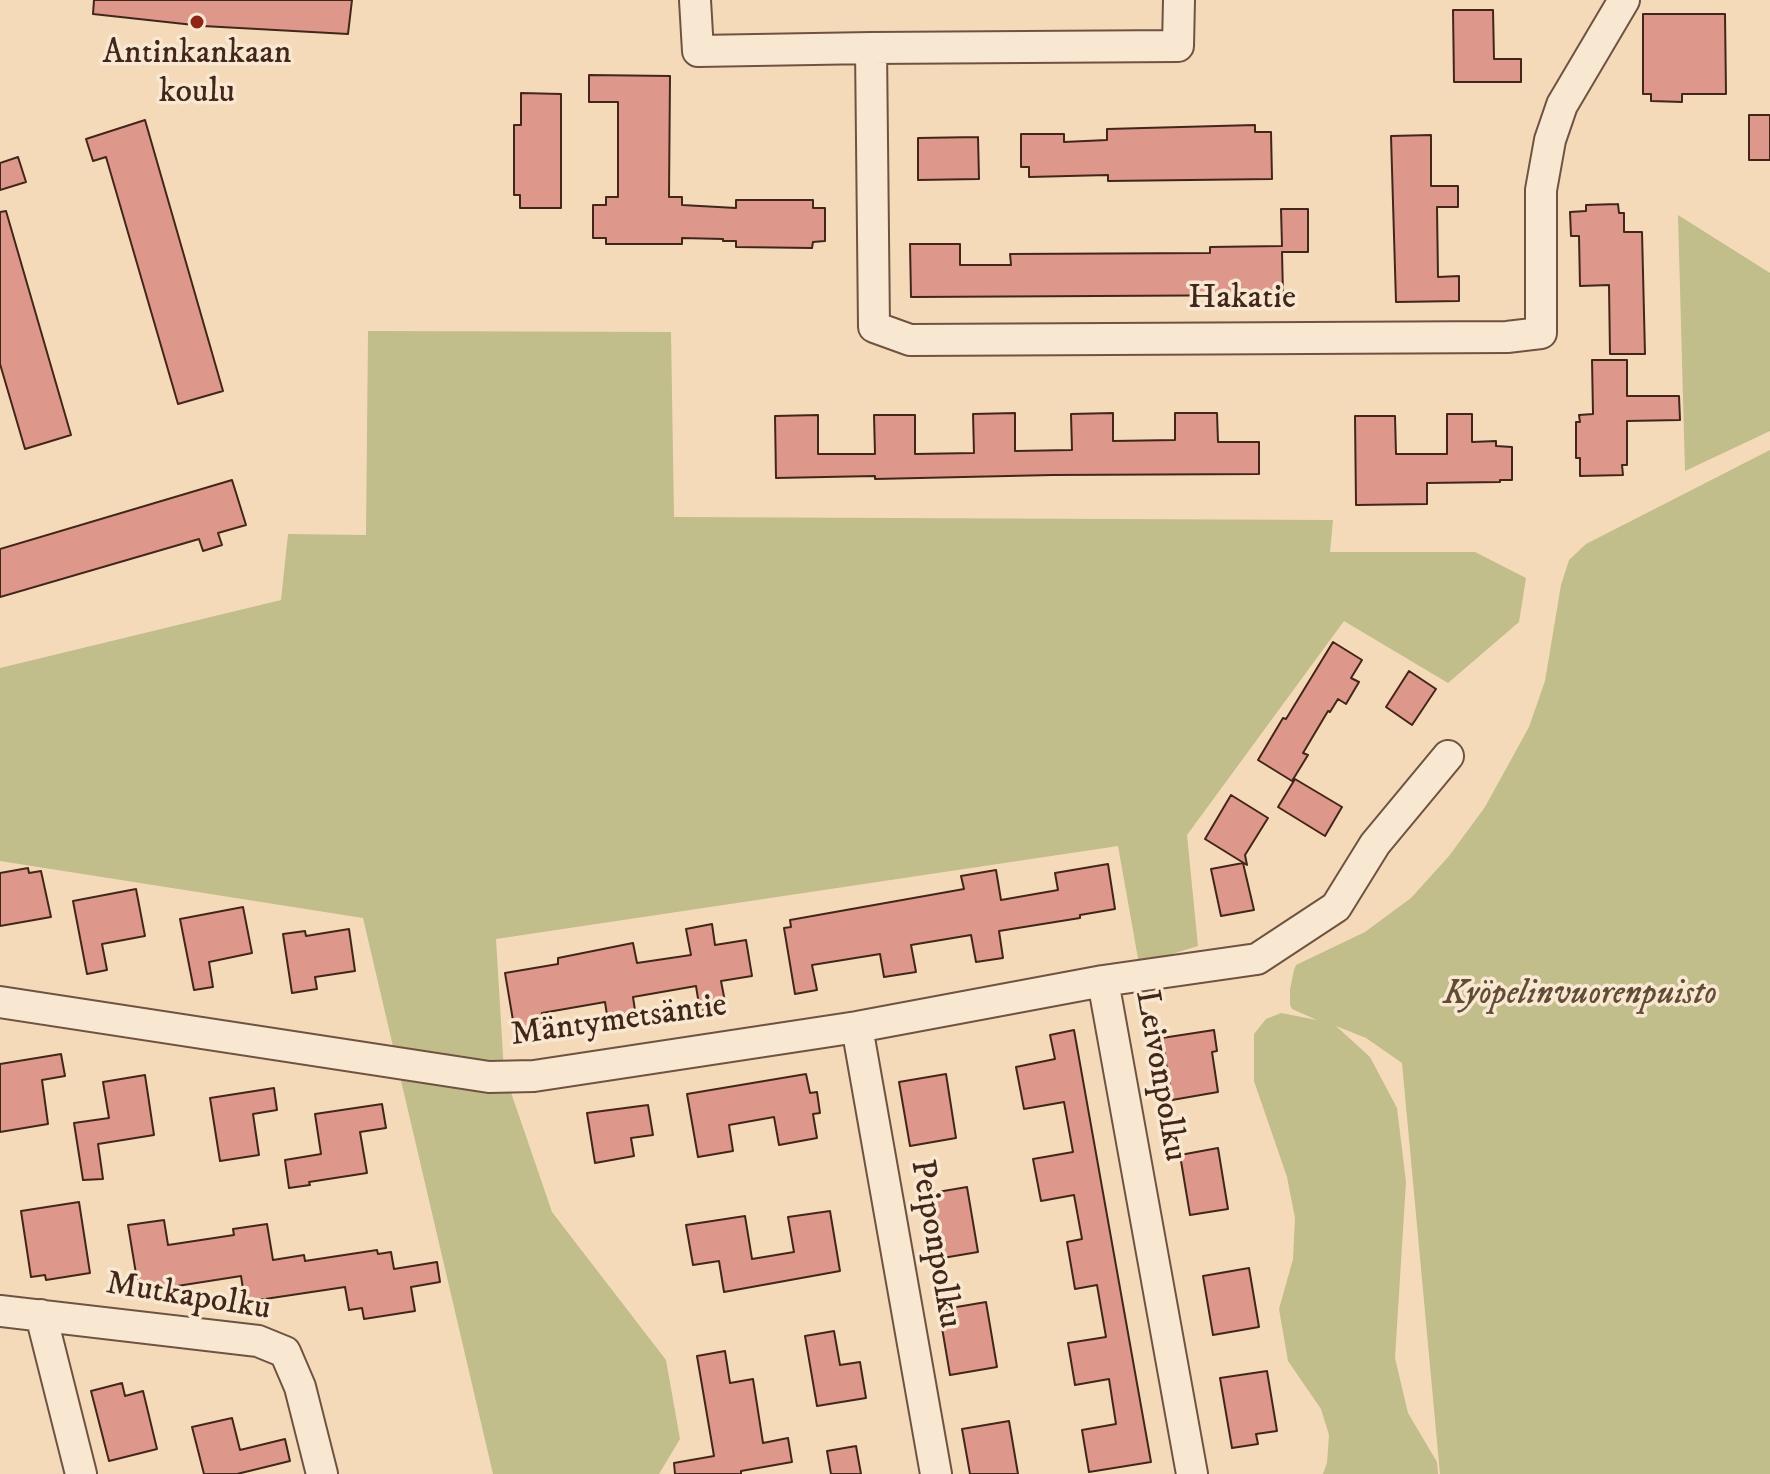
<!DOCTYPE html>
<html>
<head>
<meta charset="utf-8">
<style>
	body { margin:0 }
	canvas { display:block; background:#f4dab8 }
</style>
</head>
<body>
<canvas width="1770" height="1474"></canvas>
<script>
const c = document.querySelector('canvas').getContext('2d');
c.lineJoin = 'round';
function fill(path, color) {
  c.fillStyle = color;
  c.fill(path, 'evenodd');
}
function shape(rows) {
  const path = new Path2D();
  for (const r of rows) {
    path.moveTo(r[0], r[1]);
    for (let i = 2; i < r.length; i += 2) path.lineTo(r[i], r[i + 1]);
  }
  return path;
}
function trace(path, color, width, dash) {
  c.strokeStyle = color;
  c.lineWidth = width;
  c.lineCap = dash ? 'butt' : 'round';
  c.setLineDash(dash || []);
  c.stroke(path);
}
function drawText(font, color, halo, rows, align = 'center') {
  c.font = font + ' "IM FELL DW Pica",serif';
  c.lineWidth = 7;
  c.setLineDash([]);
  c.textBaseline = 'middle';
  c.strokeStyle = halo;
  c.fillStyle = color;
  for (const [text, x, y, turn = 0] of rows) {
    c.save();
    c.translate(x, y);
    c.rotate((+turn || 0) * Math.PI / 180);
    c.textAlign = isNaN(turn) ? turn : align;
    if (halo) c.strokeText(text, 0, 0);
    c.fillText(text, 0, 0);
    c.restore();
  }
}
fill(shape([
	[1678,215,1770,273,1770,431,1685,471],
	[368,331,671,332,674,517,1333,520,1330,552,1475,552,1526,578,1519,622,1448,683,1344,621,1187,835,1198,946,1139,964,1118,846,496,939,504,1072,552,1212,666,1360,680,1439,659,1474,493,1474,363,918,0,861,0,668,281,600,288,534,366,535],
	[1770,450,1770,1474,1440,1474,1402,1063,1366,1038,1336,1026,1370,1057,1397,1108,1406,1182,1395,1358,1408,1413,1437,1462,1438,1474,1323,1474,1327,1463,1329,1435,1321,1409,1288,1361,1279,1309,1293,1259,1295,1218,1287,1177,1254,1081,1254,1034,1266,1019,1281,1013,1317,1020,1292,1009,1290,1005,1290,989,1294,970,1296,965,1365,932,1411,898,1449,856,1485,807,1529,727,1545,681,1561,585,1569,560,1586,544]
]), '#c1be8b');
const building = shape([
	[94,0,352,0,348,34,203,26,93,14,94,0],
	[1453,10,1493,10,1494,59,1521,59,1521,82,1454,82,1453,10],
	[1643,14,1725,14,1726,94,1682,94,1682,102,1651,101,1651,94,1643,94,1643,14],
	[589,75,670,76,669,197,682,197,682,205,736,208,736,200,813,200,813,208,825,208,825,241,813,242,812,248,736,247,736,241,723,241,723,239,682,238,682,244,606,244,606,238,593,238,593,205,606,205,606,197,618,197,618,102,589,102,589,75],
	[521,93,561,94,561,208,520,208,520,195,514,195,514,125,521,125,521,93],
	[1749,115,1770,115,1770,160,1749,160,1749,115],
	[145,120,223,391,178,404,106,157,93,161,86,139,145,120],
	[1255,125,1255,132,1271,132,1272,179,1108,181,1108,175,1029,177,1029,167,1021,167,1021,134,1064,134,1064,142,1107,140,1107,129,1255,125],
	[1431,135,1431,186,1458,186,1458,207,1437,207,1438,277,1459,276,1459,301,1396,302,1391,136,1431,135],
	[978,137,979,179,918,180,918,138,978,137],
	[18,157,26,182,0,190,0,163,18,157],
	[1618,204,1619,213,1624,213,1624,232,1642,232,1645,354,1610,354,1609,285,1580,286,1579,236,1571,236,1570,212,1586,211,1586,205,1618,204],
	[1281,209,1308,209,1308,252,1282,252,1283,295,911,297,910,244,960,244,960,265,1011,265,1010,254,1210,253,1210,247,1282,246,1281,209],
	[6,211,71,435,25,449,0,364,0,212,6,211],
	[1592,360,1627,360,1627,396,1679,396,1680,420,1627,421,1627,465,1622,465,1623,475,1580,476,1580,458,1576,458,1576,422,1580,422,1579,415,1593,414,1592,360],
	[1015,413,1015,451,1072,450,1071,414,1113,413,1113,441,1175,440,1175,413,1217,413,1218,442,1259,442,1259,474,1052,475,875,479,875,476,776,478,775,416,818,415,818,454,875,454,874,415,915,415,915,454,974,453,973,414,1015,413],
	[1447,414,1472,414,1472,442,1496,441,1496,446,1512,447,1512,480,1500,480,1500,482,1427,483,1427,504,1356,505,1355,416,1395,416,1396,454,1447,454,1447,414],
	[232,480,246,525,218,533,222,545,203,551,199,539,0,597,0,549,232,480],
	[1333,642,1362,660,1351,678,1359,682,1346,704,1338,699,1330,712,1328,711,1303,753,1308,755,1292,781,1258,760,1283,718,1286,719,1333,642],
	[1409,671,1436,689,1412,725,1386,707,1409,671],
	[1295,779,1342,807,1325,836,1278,807,1295,779],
	[1231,795,1268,818,1245,855,1247,865,1205,839,1231,795],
	[1243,863,1254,910,1221,916,1211,869,1243,863],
	[1108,864,1115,909,1080,915,1080,918,999,931,1003,958,976,962,971,935,911,945,916,972,884,977,880,954,812,965,817,990,795,994,784,928,791,927,790,920,964,889,961,876,996,870,1001,900,1058,890,1055,873,1108,864],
	[28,868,29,873,41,871,51,917,0,926,0,873,28,868],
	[136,889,145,936,102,944,107,970,87,974,73,901,136,889],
	[243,907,252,953,209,962,213,987,194,990,180,919,243,907],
	[712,924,715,945,746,940,752,976,721,981,726,1007,700,1011,696,986,633,997,637,1024,609,1028,605,1002,542,1013,547,1040,517,1044,505,973,558,964,558,958,633,943,637,963,691,955,686,929,712,924],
	[349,929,355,971,315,977,317,989,292,993,283,934,305,931,306,936,349,929],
	[1074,1030,1151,1462,1089,1472,1082,1430,1116,1424,1109,1379,1075,1385,1068,1343,1106,1337,1097,1285,1075,1289,1067,1242,1082,1239,1074,1195,1041,1201,1033,1159,1073,1152,1064,1102,1024,1109,1016,1067,1055,1059,1050,1035,1074,1030],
	[1214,1030,1217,1051,1212,1052,1218,1092,1172,1100,1162,1038,1214,1030],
	[61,1054,65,1076,42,1080,48,1124,0,1132,0,1064,61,1054],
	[806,1074,810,1093,817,1092,820,1113,813,1114,817,1138,779,1145,774,1117,729,1125,733,1151,698,1157,687,1094,806,1074],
	[946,1074,956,1138,910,1146,899,1082,946,1074],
	[145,1075,154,1135,98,1144,103,1179,83,1180,74,1123,109,1118,103,1082,145,1075],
	[274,1088,277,1110,253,1114,259,1155,220,1161,210,1098,274,1088],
	[382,1104,386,1128,360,1132,367,1173,309,1182,310,1185,289,1188,285,1160,321,1154,315,1114,382,1104],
	[648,1105,653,1135,631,1138,634,1156,595,1163,587,1113,648,1105],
	[1218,1148,1228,1209,1190,1215,1180,1155,1218,1148],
	[967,1187,978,1252,931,1260,920,1195,967,1187],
	[79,1202,90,1273,46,1280,45,1275,31,1277,21,1211,79,1202],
	[830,1211,840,1271,724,1292,719,1261,693,1265,686,1225,745,1216,752,1259,794,1252,788,1217,830,1211],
	[164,1220,168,1245,234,1235,233,1229,267,1224,273,1260,304,1255,305,1261,377,1250,378,1254,391,1252,394,1269,437,1262,440,1282,411,1287,415,1311,364,1319,362,1308,349,1310,345,1287,245,1302,241,1276,139,1292,128,1225,164,1220],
	[1249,1268,1259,1327,1213,1335,1203,1276,1249,1268],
	[986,1302,997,1367,950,1375,939,1310,986,1302],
	[834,1331,840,1365,860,1362,866,1398,817,1406,805,1336,834,1331],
	[725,1351,730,1383,753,1379,763,1443,788,1438,792,1462,741,1471,741,1474,675,1474,674,1463,714,1456,697,1356,725,1351],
	[1267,1371,1277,1431,1256,1434,1258,1444,1232,1448,1220,1378,1267,1371],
	[122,1383,125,1396,143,1391,157,1449,109,1461,91,1391,122,1383],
	[232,1418,240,1450,285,1439,290,1461,237,1474,204,1474,192,1427,232,1418],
	[1009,1421,1018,1474,970,1474,962,1429,1009,1421],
	[856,1446,861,1474,831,1474,827,1451,856,1446]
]);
fill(building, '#de988b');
trace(building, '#43261a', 2);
const street = shape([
	[695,0,698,51,871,48,1178,46,1179,0],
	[871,48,874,327,910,340,1507,337,1541,333,1541,190,1550,140,1562,105,1624,0],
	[0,1002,489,1077,534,1076,857,1027,1103,981],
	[857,1027,936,1474],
	[0,1311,258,1341,285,1352,300,1387,322,1474],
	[41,1315,81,1474],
	[1192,1474,1103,981,1257,959,1336,907,1375,844,1448,756]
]);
trace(street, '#6f5342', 34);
trace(street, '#f8e7d1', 30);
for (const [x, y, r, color] of [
	[197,22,8,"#8f2418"]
]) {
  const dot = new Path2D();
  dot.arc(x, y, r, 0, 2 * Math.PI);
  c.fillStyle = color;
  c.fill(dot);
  trace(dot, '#f8e7d1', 3);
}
drawText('34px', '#43261a', '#f8e7d1', [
	["Antinkankaan",197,55],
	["koulu",197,94]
]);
drawText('34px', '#43261a', '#f8e7d1', [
	["Hakatie",1242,300],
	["Mäntymetsäntie",619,1022,-8],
	["Leivonpolku",1159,1076,80],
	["Peiponpolku",934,1244,80],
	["Mutkapolku",188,1298,9]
]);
drawText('italic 34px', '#624c36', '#f8e7d1', [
	["Kyöpelinvuorenpuisto",1580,996]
]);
</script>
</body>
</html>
